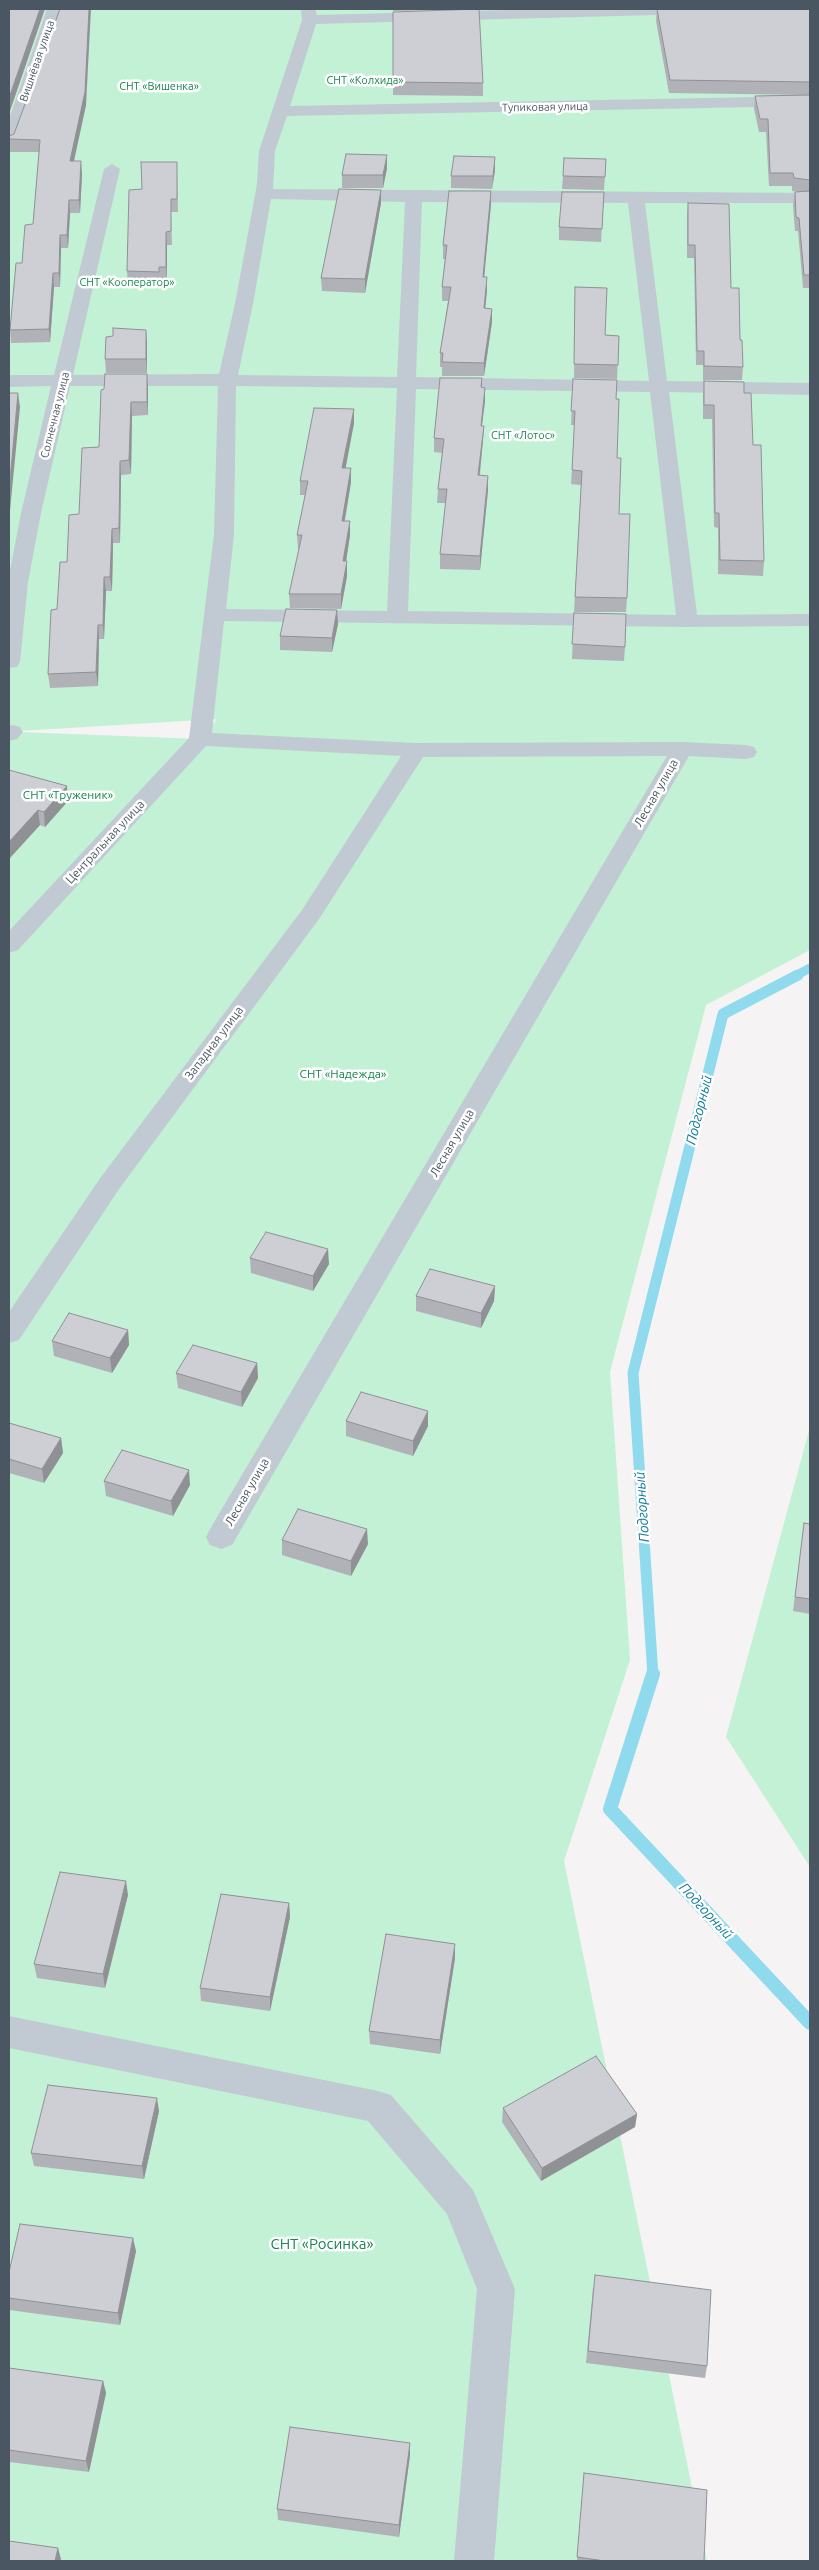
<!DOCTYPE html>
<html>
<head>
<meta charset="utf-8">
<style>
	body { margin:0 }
	#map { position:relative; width:819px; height:2570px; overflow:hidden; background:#f5f3f3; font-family:Ubuntu,sans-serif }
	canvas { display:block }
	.frame { position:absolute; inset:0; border:10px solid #4a5661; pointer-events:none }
</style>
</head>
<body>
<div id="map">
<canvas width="819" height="2570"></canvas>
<div class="frame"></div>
</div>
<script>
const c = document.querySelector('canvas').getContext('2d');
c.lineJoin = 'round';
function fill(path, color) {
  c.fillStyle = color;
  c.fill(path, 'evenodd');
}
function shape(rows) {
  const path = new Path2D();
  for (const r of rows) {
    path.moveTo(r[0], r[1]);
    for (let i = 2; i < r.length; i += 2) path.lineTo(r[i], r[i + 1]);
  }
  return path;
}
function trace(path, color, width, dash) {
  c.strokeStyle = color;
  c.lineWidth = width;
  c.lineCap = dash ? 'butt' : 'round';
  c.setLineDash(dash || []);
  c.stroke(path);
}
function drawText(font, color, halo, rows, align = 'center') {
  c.font = font + ' Ubuntu,sans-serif';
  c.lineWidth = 5;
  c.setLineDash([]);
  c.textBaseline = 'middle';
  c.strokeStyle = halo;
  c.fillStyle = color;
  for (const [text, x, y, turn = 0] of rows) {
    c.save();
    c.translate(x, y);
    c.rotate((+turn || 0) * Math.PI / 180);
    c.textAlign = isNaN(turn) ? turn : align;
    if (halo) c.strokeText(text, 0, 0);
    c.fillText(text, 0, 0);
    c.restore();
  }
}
fill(shape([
	[9,9,810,9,810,950,706,1005,610,1372,630,1660,564,1861,707,2561,9,2561],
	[217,719,200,739,19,732,19,731],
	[810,1427,810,1867,726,1737]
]), '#c3f1d5');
trace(shape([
	[795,976,810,968]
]), '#90daee', 9);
trace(shape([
	[653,1676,633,1373,723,1014,798,975]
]), '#90daee', 11);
trace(shape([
	[653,1674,610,1809,810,2023]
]), '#90daee', 14);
fill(shape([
	[47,9,63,9,17,142,15,145,9,147,9,119,47,9],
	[301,9,315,9,317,15,544,9,701,9,693,14,316,24,290,106,810,96,810,106,287,116,275,151,273,189,810,193,810,203,645,203,667,381,810,383,810,395,669,392,697,615,810,614,810,626,687,627,224,621,212,733,416,743,682,742,746,745,754,747,757,752,754,757,746,759,689,756,232,1545,221,1549,210,1545,206,1537,210,1529,667,756,423,757,319,919,119,1189,19,1340,9,1343,9,1312,101,1177,302,910,401,756,206,746,18,950,9,953,9,931,189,738,214,534,218,386,70,386,41,513,28,582,20,662,17,667,9,668,9,576,21,513,51,386,9,387,9,375,54,375,104,169,112,164,120,169,73,375,219,374,235,304,257,184,259,151,302,20,301,9],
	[271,199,405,202,397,377,238,375,253,304,271,199],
	[422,202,628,203,649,381,416,377,422,202],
	[236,386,397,388,387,611,226,609,234,534,236,386],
	[416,389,650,392,676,615,408,611,416,389],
	[12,725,20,727,23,732,17,739,9,741,9,726,12,725],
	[9,2016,378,2091,391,2095,473,2190,515,2289,494,2561,454,2561,477,2289,447,2214,368,2121,9,2048,9,2016]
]), '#c1cad2');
fill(shape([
	[393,9,478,9,393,11],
	[657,9,810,9,810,95,669,93,656,21],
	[393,12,483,83,483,96,393,95],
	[810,95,810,288,803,288,798,231,795,231,793,205,795,192,799,192,792,191,792,186,769,186,766,132,759,132,754,109,755,96],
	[86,105,74,161,82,174,80,213,70,213,68,248,61,248,60,287,54,287,50,342,11,343,10,330,33,224,39,152,9,152,9,136],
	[606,159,604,190,562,189,563,176],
	[177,162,178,212,171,212,172,245,167,245,167,281,160,281,159,286,128,285,127,271,142,189],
	[387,168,383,188,342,188,342,175],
	[495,170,492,189,451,188,451,176],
	[381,190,381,203,365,293,322,291,321,278],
	[491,191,491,204,484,277,487,290,485,308,492,309,492,322,484,376,442,376,442,367,440,367,440,353,448,301,442,301,442,287,445,259,443,259,443,245],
	[604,192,601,242,559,240,559,227],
	[688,203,731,288,740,340,743,367,742,380,703,380,703,365,696,365,694,258,687,258,687,216],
	[575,287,605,335,619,336,617,379,574,378],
	[113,336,147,343,147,373,106,373,105,359],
	[482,378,482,387,485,388,485,401,482,426,483,440,480,475,488,476,488,490,480,570,440,569,440,554,446,503,437,503,438,489,442,453,434,452,434,438],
	[573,379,616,399,617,458,619,514,627,598,626,612,574,612,581,485,571,484,575,425,571,425],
	[704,381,744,393,753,445,764,561,763,576,718,574,718,528,714,527,712,419,703,419,703,395],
	[148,388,148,415,132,416,131,474,121,475,120,543,113,543,112,591,106,591,104,639,99,639,98,686,50,688,48,674,57,609,67,562,79,514,99,447,101,390],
	[354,409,354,423,345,468,351,468,351,482,345,521,350,521,350,535,346,561,347,561,347,576,341,609,290,608,289,594,299,549,298,549,297,535,305,495,300,495,300,481],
	[337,610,338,624,332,652,280,650,280,636],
	[574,613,625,647,624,661,572,659],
	[9,770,68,801,45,827,40,825,9,859],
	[250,1258,329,1264,313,1291,251,1273],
	[495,1286,494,1301,481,1328,416,1311,416,1296],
	[128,1330,129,1345,112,1373,54,1356,52,1341],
	[257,1363,258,1378,242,1407,178,1388,176,1373],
	[428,1411,428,1426,413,1456,346,1436,346,1421],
	[9,1423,61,1438,63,1453,44,1483,9,1473],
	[104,1481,190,1485,173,1516,106,1496],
	[804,1523,810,1524,810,1614,793,1611],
	[282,1540,368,1544,351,1576,282,1555],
	[128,1895,105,1988,37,1978,34,1964],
	[289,1903,290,1917,270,2011,201,2001,200,1988],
	[455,1958,440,2054,370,2044,369,2031],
	[503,2108,637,2114,635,2127,541,2181,502,2122],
	[159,2111,144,2179,34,2166,31,2153],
	[136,2251,120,2325,9,2310,9,2272],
	[593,2288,707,2366,705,2378,586,2363],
	[9,2368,103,2381,106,2393,89,2472,9,2462],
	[410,2455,399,2537,278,2520,277,2509],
	[584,2473,704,2561,577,2561]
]), '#b0b2b7');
fill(shape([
	[40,9,45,9,9,114,9,98],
	[89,9,91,9,86,105,71,174,70,161],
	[387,155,387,168,383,188,383,175],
	[495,157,495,170,492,189,493,176],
	[81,161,82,174,80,213,79,200],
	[381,190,381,203,365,293,365,279],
	[491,191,491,204,483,290,483,277],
	[69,200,70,213,68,248,67,235],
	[166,232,167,245,167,281,166,267],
	[60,235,61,248,60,287,59,273],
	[53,273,54,287,50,342,49,329],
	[487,277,487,290,484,322,484,308],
	[492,309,492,322,484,376,484,363],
	[146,330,147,343,147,373,146,359],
	[147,374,148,388,148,415,147,402],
	[485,388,485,401,480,440,481,426],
	[18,393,20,407,9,521,9,491],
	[131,402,132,416,131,474,129,460],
	[354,409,354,423,343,482,342,468],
	[484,426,483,440,478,489,478,475],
	[120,461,121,475,120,543,119,528],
	[351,468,351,482,342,535,342,521],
	[488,476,488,490,480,570,480,556],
	[350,521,350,535,344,575,343,561],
	[112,529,113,543,112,591,110,577],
	[347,561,347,576,341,609,341,594],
	[104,577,106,591,104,639,103,625],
	[337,610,338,624,332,652,332,638],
	[98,625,99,639,98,686,96,672],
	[67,786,68,801,45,827,44,812],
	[38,810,40,825,9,859,9,842],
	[328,1249,329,1264,313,1291,313,1276],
	[495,1286,494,1301,481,1328,481,1313],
	[128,1330,129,1345,112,1373,110,1358],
	[257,1363,258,1378,242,1407,241,1392],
	[428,1411,428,1426,413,1456,413,1441],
	[61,1438,63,1453,44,1483,42,1469],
	[189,1470,190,1485,173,1516,171,1501],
	[367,1529,368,1544,351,1576,351,1561],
	[126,1881,128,1895,105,1988,103,1974],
	[289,1903,290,1917,270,2011,270,1997],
	[455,1944,455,1958,440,2054,440,2040],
	[157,2098,159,2111,144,2179,142,2166],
	[637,2114,635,2127,541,2181,542,2168],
	[133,2238,136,2251,120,2325,118,2313],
	[103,2381,106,2393,89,2472,86,2461],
	[410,2443,410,2455,399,2537,399,2525],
	[58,2548,61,2559,60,2561,55,2561]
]), '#909195');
const building = shape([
	[9,9,40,9,9,98,9,9],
	[60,9,89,9,85,92,70,161,81,161,79,200,69,200,67,235,60,235,59,273,53,273,49,329,10,330,16,263,22,263,25,225,33,224,40,140,9,139,9,136,14,134,60,9],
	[479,9,483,83,393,82,393,12,479,9],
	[657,9,810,9,810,82,670,80,657,9],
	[810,95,810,180,794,178,793,173,770,173,768,119,760,119,755,96,810,95],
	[346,154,387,155,383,175,342,175,346,154],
	[454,156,495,157,493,176,451,176,454,156],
	[564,158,606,159,605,177,563,176,564,158],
	[141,162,177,162,177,199,171,199,171,231,166,232,166,267,159,267,159,272,127,271,129,190,142,189,141,162],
	[339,189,381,190,365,279,321,278,339,189],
	[449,191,491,191,483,277,487,277,484,308,492,309,484,363,442,362,443,353,440,353,451,287,442,287,447,245,443,245,449,191],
	[810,191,810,275,804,275,799,218,796,217,795,192,810,191],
	[562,192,604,192,602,229,559,227,562,192],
	[688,203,729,204,731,288,739,288,740,340,742,340,743,367,704,366,704,351,697,351,695,245,688,245,688,203],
	[575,287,607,288,605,335,619,336,618,365,574,364,575,287],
	[113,328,146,330,146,359,105,359,106,337,113,336,113,328],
	[105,374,147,374,147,402,131,402,129,460,120,461,119,528,112,529,110,577,104,577,103,625,98,625,96,672,48,674,51,610,57,609,60,562,67,562,69,515,79,514,82,448,99,447,101,390,104,389,105,374],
	[440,378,482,378,481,387,485,388,481,426,484,426,478,475,488,476,480,556,440,554,447,489,438,489,444,439,434,438,440,378],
	[573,379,617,380,616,399,619,399,617,458,621,458,619,514,630,514,627,598,575,597,582,471,572,470,575,411,571,411,573,379],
	[704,381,744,382,744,393,751,393,753,445,761,445,764,561,720,560,719,513,715,513,714,405,704,405,704,381],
	[9,393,18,393,9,491,9,393],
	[314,408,354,409,342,468,351,468,342,521,350,521,343,561,347,561,341,594,289,594,302,535,297,535,308,481,300,481,314,408],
	[286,609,337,610,332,638,280,636,286,609],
	[574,613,626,614,625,647,572,644,574,613],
	[9,770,67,786,44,812,38,810,9,842,9,770],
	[266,1232,328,1249,313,1276,250,1258,266,1232],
	[430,1269,495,1286,481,1313,416,1296,430,1269],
	[69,1313,128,1330,110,1358,52,1341,69,1313],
	[193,1345,257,1363,241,1392,176,1373,193,1345],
	[361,1392,428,1411,413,1441,346,1421,361,1392],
	[9,1423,61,1438,42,1469,9,1459,9,1423],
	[122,1450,189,1470,171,1501,104,1481,122,1450],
	[298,1509,367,1529,351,1561,282,1540,298,1509],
	[804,1523,810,1524,810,1599,795,1597,804,1523],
	[60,1872,126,1881,103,1974,34,1964,60,1872],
	[221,1894,289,1903,270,1997,200,1988,221,1894],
	[386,1934,455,1944,440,2040,369,2031,386,1934],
	[596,2056,637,2114,542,2168,503,2108,596,2056],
	[48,2085,157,2098,142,2166,31,2153,48,2085],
	[20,2224,133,2238,118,2313,9,2298,9,2272,20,2224],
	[595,2275,711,2290,707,2366,588,2351,595,2275],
	[9,2368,103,2381,86,2461,9,2450,9,2368],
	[290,2427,410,2443,399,2525,277,2509,290,2427],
	[584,2473,707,2490,704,2561,605,2561,577,2557,584,2473],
	[9,2541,58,2548,55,2561,9,2561,9,2541]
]);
fill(building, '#cdcfd5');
trace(building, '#909195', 1);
drawText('11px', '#4a5661', '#fff', [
	["Вишнёвая улица",37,61,-71],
	["Тупиковая улица",545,107,-1],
	["Солнечная улица",55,415,-76]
]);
drawText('11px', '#17864f', '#fff', [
	["СНТ «Колхида»",365,80],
	["СНТ «Вишенка»",159,86],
	["СНТ «Кооператор»",127,282],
	["СНТ «Лотос»",523,435]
]);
drawText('12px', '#4a5661', '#fff', [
	["Лесная улица",656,793,-60],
	["Центральная улица",105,842,-47],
	["Западная улица",214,1043,-53],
	["Лесная улица",452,1143,-60],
	["Лесная улица",247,1492,-60]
]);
drawText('12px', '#17864f', '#fff', [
	["СНТ «Труженик»",68,795],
	["СНТ «Надежда»",343,1074]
]);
drawText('italic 14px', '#0c7c9b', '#fff', [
	["Подгорный",699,1110,-76],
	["Подгорный",642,1507,-94],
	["Подгорный",706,1911,47]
]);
drawText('15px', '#17864f', '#fff', [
	["СНТ «Росинка»",322,2244]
]);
</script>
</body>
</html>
